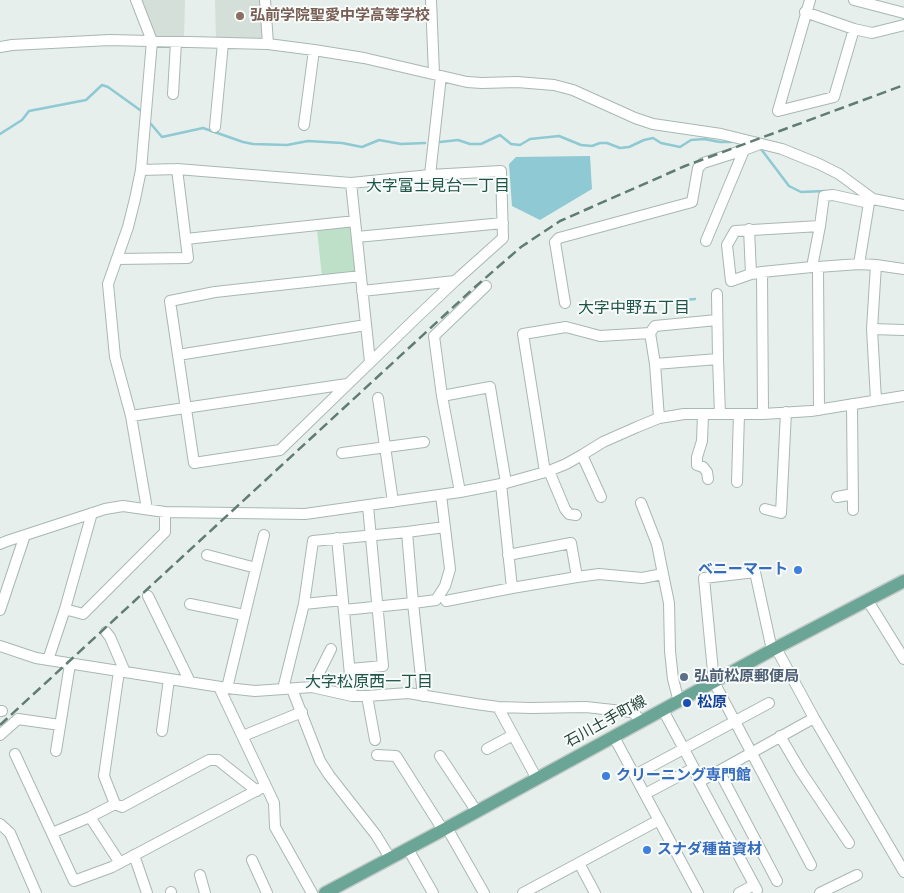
<!DOCTYPE html>
<html>
<head>
<meta charset="utf-8">
<style>
	body { margin:0 }
	canvas { display:block; background:#e6efeb }
</style>
</head>
<body>
<canvas width="904" height="893"></canvas>
<script>
const c = document.querySelector('canvas').getContext('2d');
c.lineJoin = 'round';
function fill(path, color) {
  c.fillStyle = color;
  c.fill(path, 'evenodd');
}
function shape(rows) {
  const path = new Path2D();
  for (const r of rows) {
    path.moveTo(r[0], r[1]);
    for (let i = 2; i < r.length; i += 2) path.lineTo(r[i], r[i + 1]);
  }
  return path;
}
function trace(path, color, width, dash) {
  c.strokeStyle = color;
  c.lineWidth = width;
  c.lineCap = dash ? 'butt' : 'round';
  c.setLineDash(dash || []);
  c.stroke(path);
}
function drawText(font, color, halo, rows, align = 'center') {
  c.font = font + ' "Space Grotesk","Noto Sans JP",sans-serif';
  c.lineWidth = 4;
  c.setLineDash([]);
  c.textBaseline = 'middle';
  c.strokeStyle = halo;
  c.fillStyle = color;
  for (const [text, x, y, turn = 0] of rows) {
    c.save();
    c.translate(x, y);
    c.rotate((+turn || 0) * Math.PI / 180);
    c.textAlign = isNaN(turn) ? turn : align;
    if (halo) c.strokeText(text, 0, 0);
    c.fillText(text, 0, 0);
    c.restore();
  }
}
fill(shape([
	[142,0,185,0,184,38,156,37],
	[215,0,262,0,265,33,259,40,216,38]
]), '#d4dfda');
fill(shape([
	[349,227,352,229,357,271,354,273,322,277,317,230]
]), '#bfe0c8');
fill(shape([
	[590,156,592,189,540,220,512,206,509,164,516,157]
]), '#8ec9d4');
trace(shape([
	[151,124,162,137,203,128,243,142,253,144,287,145,308,141,342,143,362,147,379,140,401,144,425,143],
	[0,134,22,120,29,111,86,100,102,85,108,87,140,110],
	[440,142,458,140,470,144,481,144,500,135,511,144,520,145,530,139,559,136,581,145,592,146,600,143,607,143,620,148,629,147,644,140,653,138,661,143,680,147,691,140,704,139,720,142,731,142],
	[761,149,789,186,801,192,825,191],
	[595,305,601,303,625,302,665,302,695,299]
]), '#8ec9d4', 2.5);
const minor = shape([
	[136,0,152,41,141,170,135,199,128,227,108,284,115,357,131,416,147,509],
	[265,0,268,44],
	[431,0,434,74],
	[810,0,778,111,834,97,854,29],
	[854,0,904,13],
	[805,12,854,29,872,33,904,25],
	[0,47,12,45,110,40,268,44,314,50,364,58,467,82,482,83,517,82,554,85,573,90,635,118,653,124,721,134,782,149,819,164,839,174,873,199,904,205],
	[173,94,176,42],
	[304,125,314,50],
	[215,127,223,43],
	[141,170,177,169,351,183,430,175,501,171,503,238,455,281,416,318,280,450,194,463,170,301,215,292,361,276],
	[430,175,441,76],
	[351,183,370,362],
	[820,226,735,231,727,245,731,281,751,274,762,272,812,267,818,267,859,264,876,265],
	[749,229,751,274],
	[357,237,503,223],
	[186,239,355,221],
	[706,241,744,150],
	[117,259,188,258,177,169],
	[859,264,869,203],
	[812,267,820,226,824,196,833,195,869,203,873,199],
	[818,267,819,410],
	[762,272,763,414],
	[362,291,455,281],
	[717,294,718,359,720,414],
	[565,303,555,242,559,238,692,202,698,168,703,163,744,150,760,144],
	[872,329,904,330],
	[650,333,655,326,717,320],
	[178,355,366,325],
	[655,364,718,359],
	[442,396,434,336,486,286],
	[378,398,393,502],
	[876,400,872,329,876,265,904,269],
	[852,404,853,510],
	[703,414,702,441,697,457,697,465,703,467,707,472,708,479],
	[131,416,347,384],
	[342,453,424,442],
	[582,455,601,497],
	[549,471,565,509,569,514,576,515],
	[545,472,523,334,566,327,600,336,650,333,655,364,659,418],
	[737,482,739,414],
	[501,484,512,588,577,577,599,574,642,578,663,574,669,603,670,651,673,679,679,702],
	[460,492,442,396,490,387,506,483],
	[837,497,853,494],
	[641,503,657,544,663,574],
	[765,509,781,513,786,412],
	[407,532,413,603,423,696],
	[337,538,352,696],
	[0,544,7,541,105,509,123,506,165,512,305,514,460,492,506,483,549,471,566,464,582,455,603,442,637,427,659,418,672,416,684,414,763,414,811,411,904,396],
	[207,555,256,568],
	[508,555,571,543,577,577],
	[148,596,190,682],
	[446,601,512,588],
	[868,601,904,659],
	[190,604,244,615],
	[304,604,343,600],
	[65,609,83,614,165,532,165,512],
	[0,610,25,535],
	[344,610,413,603,436,600,445,586,450,569,441,495],
	[106,632,110,637,125,672],
	[0,646,36,658,227,688,255,691,312,687,352,696,367,696,408,693,476,704,498,707,531,708,586,707,631,712,635,714,641,722],
	[776,648,814,718,904,872],
	[772,650,755,572,704,578,714,682,811,865],
	[48,660,65,609,92,513],
	[350,669,383,666,368,506],
	[219,687,274,803,275,827,312,893],
	[312,687,331,649],
	[227,688,264,535],
	[283,689,304,604,313,541,407,532,445,527],
	[292,689,320,761,329,775,376,835,390,858],
	[367,696,375,740],
	[498,707,537,779],
	[663,710,694,768,699,782,757,890],
	[0,711,2,711],
	[162,731,169,679],
	[0,735,18,719,60,725],
	[243,736,302,712],
	[780,736,800,770,849,843],
	[614,737,698,893],
	[487,749,513,735],
	[56,751,70,664],
	[15,754,74,881,112,867,265,786],
	[377,755,396,756,443,830],
	[440,756,477,812],
	[719,771,777,881],
	[635,775,769,703],
	[699,782,814,718],
	[645,794,694,768],
	[115,804,104,776,119,671],
	[90,817,120,863],
	[0,824,10,833,36,893],
	[447,828,484,893],
	[52,833,90,817,115,804,122,807,209,760,218,760,257,791],
	[408,849,433,893],
	[134,855,147,893],
	[252,860,267,893],
	[579,863,595,893],
	[200,875,205,893],
	[171,892,171,893],
	[523,893,659,820],
	[739,893,754,885],
	[820,893,857,875]
]);
const major = shape([
	[325,893,443,830,772,650,904,581]
]);
trace(minor, '#a8b8b2', 12);
trace(major, '#c2cac8', 15);
trace(minor, '#fff', 10);
trace(major, '#6aa596', 12);
trace(shape([
	[0,725,475,287,521,247,560,221,685,166,904,85]
]), '#5f7d75', 2.5, [10, 5]);
for (const [x, y, r, color] of [
	[240,16,5,"#8d6e63"],
	[798,570,5,"#3f7fe0"],
	[684,677,5,"#5c6f8a"],
	[687,703,5,"#1a4fb4"],
	[606,776,5,"#3f7fe0"],
	[647,850,5,"#3f7fe0"]
]) {
  const dot = new Path2D();
  dot.arc(x, y, r, 0, 2 * Math.PI);
  c.fillStyle = color;
  c.fill(dot);
  trace(dot, '#f7fbf9', 2);
}
drawText('bold 15px', '#785e54', '#f7fbf9', [
	["弘前学院聖愛中学高等学校",250,16]
], 'left');
drawText('bold 15px', '#366cbe', '#f7fbf9', [
	["ベニーマート",788,570,"right"],
	["クリーニング専門館",616,776],
	["スナダ種苗資材",657,850]
], 'left');
drawText('bold 15px', '#4e5e75', '#f7fbf9', [
	["弘前松原郵便局",694,677]
], 'left');
drawText('bold 15px', '#164399', '#f7fbf9', [
	["松原",697,703]
], 'left');
drawText('15px', '#24423a', '#f7fbf9', [
	["石川土手町線",606,722,-29]
]);
drawText('16px', '#1f5548', '#f7fbf9', [
	["大字富士見台一丁目",438,187],
	["大字中野五丁目",634,309],
	["大字松原西一丁目",369,683]
]);
</script>
</body>
</html>
